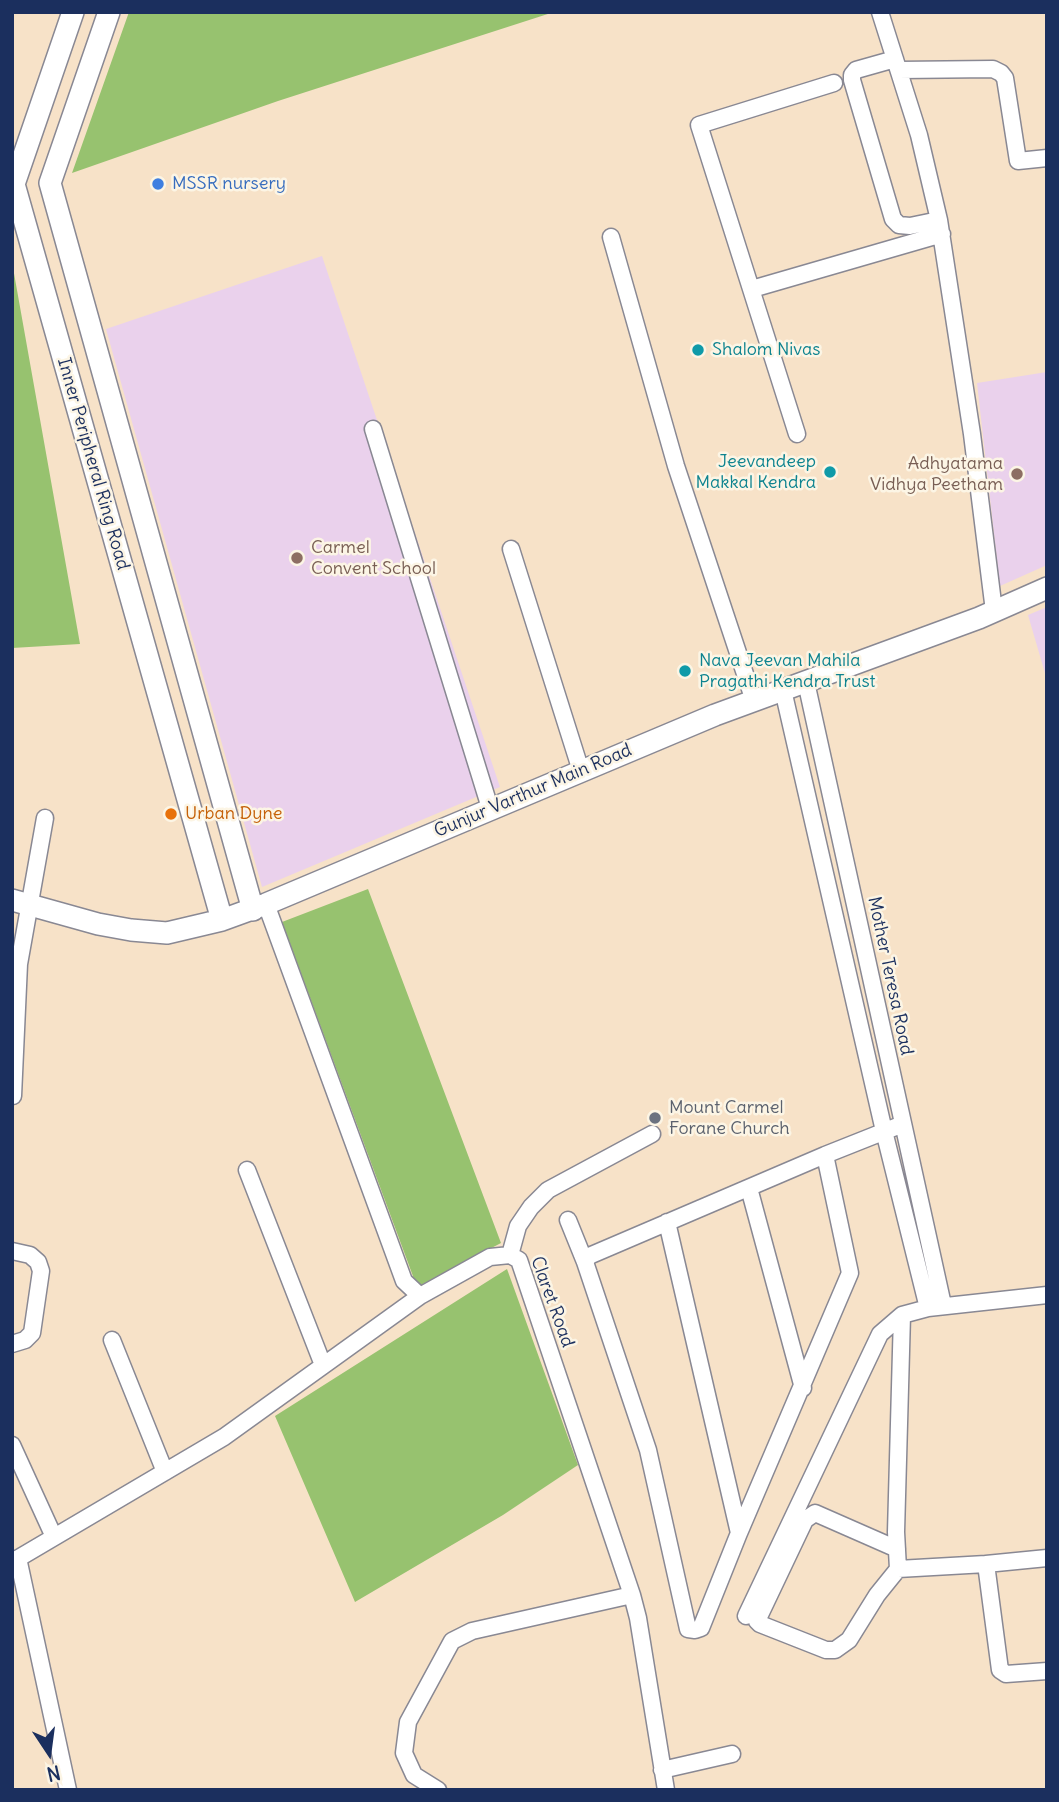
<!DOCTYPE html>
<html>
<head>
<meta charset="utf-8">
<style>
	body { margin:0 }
	#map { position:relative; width:1059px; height:1802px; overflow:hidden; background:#f7e2c8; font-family:Delius,sans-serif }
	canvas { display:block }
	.frame { position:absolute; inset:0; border:14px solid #1b2f5e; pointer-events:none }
	.north { position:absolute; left:14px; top:1718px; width:70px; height:70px; -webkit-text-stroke:5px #fcf5e5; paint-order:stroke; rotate:167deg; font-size:19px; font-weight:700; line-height:28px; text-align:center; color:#1b2f5e }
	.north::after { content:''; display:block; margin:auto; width:24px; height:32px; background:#1b2f5e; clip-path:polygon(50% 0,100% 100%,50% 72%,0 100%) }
</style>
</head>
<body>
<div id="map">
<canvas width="1059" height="1802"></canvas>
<div class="frame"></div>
<div class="north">N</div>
</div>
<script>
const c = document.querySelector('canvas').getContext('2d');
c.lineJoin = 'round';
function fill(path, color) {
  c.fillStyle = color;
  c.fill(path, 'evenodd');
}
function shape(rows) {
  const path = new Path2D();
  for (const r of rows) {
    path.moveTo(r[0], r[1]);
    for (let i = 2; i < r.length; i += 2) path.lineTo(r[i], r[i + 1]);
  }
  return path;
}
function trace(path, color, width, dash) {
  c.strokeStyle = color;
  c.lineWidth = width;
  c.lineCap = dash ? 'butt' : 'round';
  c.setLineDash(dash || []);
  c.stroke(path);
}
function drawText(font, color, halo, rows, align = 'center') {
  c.font = font + ' Delius,sans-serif';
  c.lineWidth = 5;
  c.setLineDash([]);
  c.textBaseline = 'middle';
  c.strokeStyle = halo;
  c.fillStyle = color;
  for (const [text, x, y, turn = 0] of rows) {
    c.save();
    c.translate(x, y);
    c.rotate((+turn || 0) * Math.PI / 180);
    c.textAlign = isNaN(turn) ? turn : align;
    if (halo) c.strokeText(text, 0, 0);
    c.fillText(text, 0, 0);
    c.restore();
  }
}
fill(shape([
	[322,256,500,787,262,887,106,329],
	[1047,372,1047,565,1000,586,977,383],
	[1047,607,1047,680,1028,615]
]), '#ead1ec');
fill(shape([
	[129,12,554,12,278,101,72,173],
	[12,262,80,644,12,648],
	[368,889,501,1243,417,1287,282,922],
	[507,1269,578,1465,503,1515,355,1602,275,1416]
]), '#97c26f');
const minor = shape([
	[880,12,919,135,939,220,972,434,994,611],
	[895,59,856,70,852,75,852,80,893,219,899,225,910,226,939,220],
	[899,70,993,69,1001,73,1005,78,1018,161,1047,158],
	[611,237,676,466,754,701],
	[752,289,942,234],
	[373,429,490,808],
	[797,434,699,125,834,83],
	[511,549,581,771],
	[806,682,943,1305],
	[783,690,884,1131,928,1308],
	[266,904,404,1281,420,1296,490,1257,510,1255,519,1260,632,1595,638,1618,666,1790],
	[13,1096,19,964,45,818],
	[825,1155,850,1273,739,1533,701,1628,695,1630,688,1629,648,1450,585,1262,589,1256,825,1155,903,1124],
	[247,1170,323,1365],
	[749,1188,803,1388],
	[568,1220,585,1262],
	[667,1222,739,1533],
	[12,1251,30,1255,38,1262,41,1271,32,1333,25,1340,12,1344],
	[510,1255,518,1226,531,1207,548,1190,652,1134],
	[902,1315,896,1532,898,1569,986,1564,1047,1558],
	[112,1340,165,1472],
	[12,1445,54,1537],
	[897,1549,815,1513,805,1520,757,1621,760,1624,826,1650,835,1650,849,1640,877,1595,898,1569],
	[18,1558,68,1790],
	[12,1562,224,1437,420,1296],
	[986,1564,1000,1670,1006,1674,1047,1671],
	[746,1616,880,1334,902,1315,928,1308,1047,1295],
	[662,1770,732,1754],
	[438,1790,414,1775,404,1753,408,1722,452,1641,472,1631,632,1595]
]);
const major = shape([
	[73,12,14,184,222,920],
	[109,12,50,183,253,910],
	[12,900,98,924,131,930,167,933,222,920,266,904,715,715,979,618,1047,588]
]);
trace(minor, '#898893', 19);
trace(major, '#898893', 24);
trace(minor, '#fff', 16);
trace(major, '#fff', 21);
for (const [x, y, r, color] of [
	[158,184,7,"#3f7fe0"],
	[698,350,7,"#0f9aa8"],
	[830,472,7,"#0f9aa8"],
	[1017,474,7,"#8d6e63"],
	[297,558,7,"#8d6e63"],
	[685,671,7,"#0f9aa8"],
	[171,814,7,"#e8710a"],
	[655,1118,7,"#6b7280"]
]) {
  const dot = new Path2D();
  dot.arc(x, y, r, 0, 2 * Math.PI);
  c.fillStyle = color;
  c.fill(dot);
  trace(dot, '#fcf5e5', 2.5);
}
drawText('18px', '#366cbe', '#fcf5e5', [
	["MSSR nursery",172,184]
], 'left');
drawText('18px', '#0d838f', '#fcf5e5', [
	["Shalom Nivas",712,350],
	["Jeevandeep",816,462,"right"],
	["Makkal Kendra",816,483,"right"],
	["Nava Jeevan Mahila",699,661],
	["Pragathi Kendra Trust",699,682]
], 'left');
drawText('18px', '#1b2f5e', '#fcf5e5', [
	["Inner Peripheral Ring Road",93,464,74],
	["Gunjur Varthur Main Road",533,791,-23],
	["Mother Teresa Road",890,976,78],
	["Claret Road",552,1302,70]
]);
drawText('18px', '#785e54', '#fcf5e5', [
	["Adhyatama",1003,464],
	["Vidhya Peetham",1003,485],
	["Carmel",311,548,"left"],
	["Convent School",311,569,"left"]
], 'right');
drawText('18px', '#c56008', '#fcf5e5', [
	["Urban Dyne",185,814]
], 'left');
drawText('18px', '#5b616d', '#fcf5e5', [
	["Mount Carmel",669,1108],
	["Forane Church",669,1129]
], 'left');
</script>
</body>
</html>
